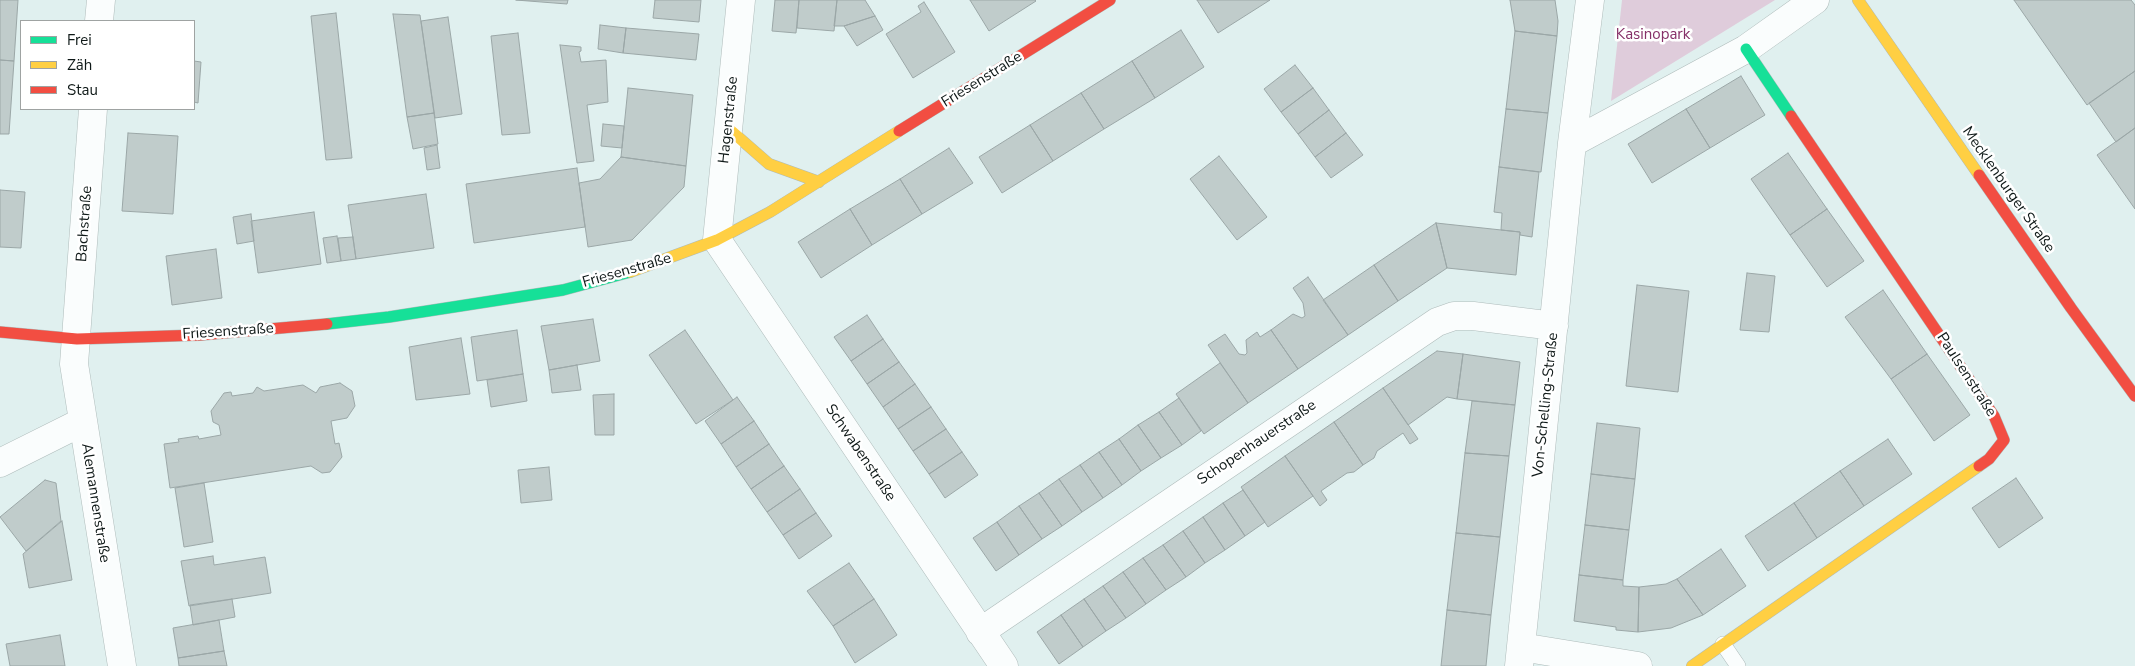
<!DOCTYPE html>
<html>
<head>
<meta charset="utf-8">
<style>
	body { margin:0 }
	#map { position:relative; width:2135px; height:666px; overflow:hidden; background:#e0f0ef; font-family:"Nunito Sans",sans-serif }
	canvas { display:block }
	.legend { position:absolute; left:20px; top:20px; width:175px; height:90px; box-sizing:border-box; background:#fff; border:1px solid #9fa3a2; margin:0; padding:6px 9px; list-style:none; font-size:15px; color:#0e1817 }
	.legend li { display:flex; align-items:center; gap:10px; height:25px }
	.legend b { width:25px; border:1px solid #9fa3a2 }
</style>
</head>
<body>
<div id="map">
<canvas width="2135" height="666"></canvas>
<ul class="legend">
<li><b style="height:6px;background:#16e098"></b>Frei</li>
<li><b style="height:6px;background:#ffcf43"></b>Zäh</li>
<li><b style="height:6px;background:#f24e42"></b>Stau</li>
</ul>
</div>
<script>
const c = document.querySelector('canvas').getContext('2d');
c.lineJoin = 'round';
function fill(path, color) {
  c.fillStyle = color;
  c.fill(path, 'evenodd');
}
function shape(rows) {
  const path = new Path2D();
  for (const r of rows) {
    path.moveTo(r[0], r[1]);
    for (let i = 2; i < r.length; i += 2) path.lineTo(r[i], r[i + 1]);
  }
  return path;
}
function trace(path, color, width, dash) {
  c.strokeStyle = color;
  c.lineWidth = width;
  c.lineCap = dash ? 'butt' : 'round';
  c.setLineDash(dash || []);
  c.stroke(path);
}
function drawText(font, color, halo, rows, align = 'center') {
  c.font = font + ' "Nunito Sans",sans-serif';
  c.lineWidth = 5;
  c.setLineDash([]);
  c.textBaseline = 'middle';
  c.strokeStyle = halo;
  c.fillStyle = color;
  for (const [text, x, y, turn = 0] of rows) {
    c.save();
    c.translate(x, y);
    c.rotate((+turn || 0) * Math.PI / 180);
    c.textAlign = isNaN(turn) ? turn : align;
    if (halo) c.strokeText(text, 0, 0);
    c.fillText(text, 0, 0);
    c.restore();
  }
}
fill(shape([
	[1622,0,1775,0,1611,101]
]), '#dfccdb');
const building = shape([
	[0,0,18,0,14,61,0,60,0,0],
	[516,0,568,0,567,4,516,0],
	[655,0,701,0,699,22,653,18,655,0],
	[775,0,799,0,796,33,772,31,775,0],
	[799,0,837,0,834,31,797,28,799,0],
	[837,0,865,0,875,16,844,26,834,26,837,0],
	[970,0,1035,0,1036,1,989,31,970,0],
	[1197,0,1270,0,1218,33,1197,0],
	[1510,0,1555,0,1558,21,1557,36,1515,31,1510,0],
	[2014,0,2131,0,2135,5,2135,71,2087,105,2014,0],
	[924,2,955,52,913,78,886,34,921,12,918,6,924,2],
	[336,13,352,158,326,160,311,16,336,13],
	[393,14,420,15,434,113,407,117,393,14],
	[875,16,883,30,857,46,844,26,875,16],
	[448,17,462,114,435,118,421,21,448,17],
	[600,25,626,28,623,53,598,49,600,25],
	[626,28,699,34,696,60,623,53,626,28],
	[1181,30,1204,67,1155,98,1132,61,1181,30],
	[1515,31,1557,36,1548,113,1506,109,1515,31],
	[518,33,530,133,502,135,491,36,518,33],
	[560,45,581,47,581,51,579,52,581,62,606,60,608,102,587,105,594,161,577,163,560,45],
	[0,60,14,61,9,134,0,134,0,60],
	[194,61,201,62,198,103,194,102,194,61],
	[1132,61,1155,98,1104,129,1081,93,1132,61],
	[1295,65,1313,88,1281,112,1264,89,1295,65],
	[2135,71,2135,128,2116,142,2089,103,2135,71],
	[1741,76,1765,115,1710,148,1686,109,1741,76],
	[628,88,693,95,686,166,621,157,628,88],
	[1313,88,1329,110,1298,134,1281,112,1313,88],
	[1081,93,1104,129,1053,161,1030,125,1081,93],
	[1506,109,1548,113,1541,172,1499,167,1506,109],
	[1686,109,1710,148,1652,183,1628,144,1686,109],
	[1329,110,1346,133,1315,157,1298,134,1329,110],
	[434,113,438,144,413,149,407,117,434,113],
	[603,124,624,126,622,148,601,146,603,124],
	[1030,125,1053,161,1002,193,979,157,1030,125],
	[2135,128,2135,209,2097,155,2135,128],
	[128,133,178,136,173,214,122,211,128,133],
	[1346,133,1363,155,1331,178,1315,157,1346,133],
	[437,145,440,168,427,170,424,148,437,145],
	[949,148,973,183,922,214,900,179,949,148],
	[1788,153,1827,209,1790,235,1751,179,1788,153],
	[1219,156,1267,217,1237,240,1190,179,1219,156],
	[621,157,686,166,684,187,632,240,588,247,579,183,600,179,621,157],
	[1499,167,1539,172,1532,237,1520,235,1520,232,1501,230,1502,213,1494,212,1499,167],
	[577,168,585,227,474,243,466,184,577,168],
	[900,179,922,214,872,245,850,209,900,179],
	[0,190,25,192,21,248,0,247,0,190],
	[426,194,434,248,356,259,348,205,426,194],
	[850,209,872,245,821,278,798,242,850,209],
	[1827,209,1864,261,1827,287,1790,235,1827,209],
	[314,212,321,264,258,273,251,221,314,212],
	[251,214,254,241,237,244,233,217,251,214],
	[1436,223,1520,232,1516,275,1447,268,1436,223],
	[1436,223,1447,268,1398,301,1374,265,1436,223],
	[337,236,341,261,327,263,323,238,337,236],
	[353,237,356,259,341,261,338,238,353,237],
	[216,249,222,298,172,305,166,256,216,249],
	[1374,265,1398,301,1348,335,1323,300,1374,265],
	[1747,273,1775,276,1769,332,1740,330,1747,273],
	[1308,277,1348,335,1298,369,1271,330,1293,314,1302,318,1305,316,1303,303,1293,288,1308,277],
	[1637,285,1689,291,1678,392,1626,386,1637,285],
	[1883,290,1927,354,1891,379,1845,317,1883,290],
	[867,315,883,339,851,361,834,337,867,315],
	[593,319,600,361,549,370,541,326,593,319],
	[517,330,523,374,477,381,471,337,517,330],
	[685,330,733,400,696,424,649,355,685,330],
	[1271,330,1298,369,1248,403,1208,345,1225,334,1239,354,1245,355,1247,353,1246,340,1257,332,1260,337,1271,330],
	[461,338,470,394,416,400,409,347,461,338],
	[883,339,899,362,867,384,851,361,883,339],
	[1437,351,1463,354,1457,399,1447,397,1408,425,1383,388,1437,351],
	[1463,354,1520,362,1515,405,1457,399,1463,354],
	[1927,354,1970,415,1934,441,1891,379,1927,354],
	[899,362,915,384,883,407,867,384,899,362],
	[1220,363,1248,403,1204,434,1176,394,1220,363],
	[577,365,581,390,552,393,549,370,577,365],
	[523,374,527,401,491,407,487,380,523,374],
	[340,383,352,391,355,406,347,418,331,421,335,444,339,443,342,457,330,472,322,473,311,466,170,488,164,444,179,442,178,439,198,436,199,439,221,435,219,425,213,422,211,411,224,393,231,392,232,396,253,393,257,387,264,391,303,385,316,393,320,387,340,383],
	[915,384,931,407,898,429,883,407,915,384],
	[1383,388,1418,439,1410,444,1403,433,1377,451,1374,458,1363,465,1334,422,1383,388],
	[614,394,614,435,595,435,593,395,614,394],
	[737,397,754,421,721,444,705,421,737,397],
	[1179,398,1201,431,1182,445,1159,412,1179,398],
	[1472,401,1515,405,1509,456,1465,453,1472,401],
	[931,407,946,429,913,451,898,429,931,407],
	[1159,412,1182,445,1161,458,1138,425,1159,412],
	[754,421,769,444,736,467,721,444,754,421],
	[1334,422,1363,465,1354,472,1347,473,1321,491,1327,500,1320,506,1285,456,1334,422],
	[1597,423,1640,428,1635,479,1591,474,1597,423],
	[1138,425,1161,458,1141,471,1119,439,1138,425],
	[946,429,962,452,929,474,913,451,946,429],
	[1119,439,1141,471,1122,485,1099,452,1119,439],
	[1888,439,1912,474,1864,506,1840,471,1888,439],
	[769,444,784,466,751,489,736,467,769,444],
	[962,452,978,475,945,498,929,474,962,452],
	[1099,452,1122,485,1103,498,1080,465,1099,452],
	[1465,453,1509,456,1500,537,1456,533,1465,453],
	[1285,456,1313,496,1268,527,1241,487,1285,456],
	[1080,465,1103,498,1082,512,1059,479,1080,465],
	[784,466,800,489,767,512,751,489,784,466],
	[549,467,552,500,521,503,518,470,549,467],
	[1840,471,1864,506,1817,538,1794,503,1840,471],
	[1591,474,1635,479,1629,530,1585,525,1591,474],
	[2016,478,2043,518,1999,548,1972,508,2016,478],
	[1059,479,1082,512,1062,526,1039,493,1059,479],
	[45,480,56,483,61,521,26,551,0,517,45,480],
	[204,483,213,542,184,547,175,488,204,483],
	[800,489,816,513,783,535,767,512,800,489],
	[1243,490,1265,522,1245,536,1223,503,1243,490],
	[1039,493,1062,526,1042,539,1019,506,1039,493],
	[1223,503,1245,536,1225,550,1203,517,1223,503],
	[1794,503,1817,538,1768,571,1745,536,1794,503],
	[1019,506,1042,539,1019,555,997,522,1019,506],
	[816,513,832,536,799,559,783,535,816,513],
	[1203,517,1225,550,1205,563,1183,531,1203,517],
	[62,521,72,580,29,588,23,554,62,521],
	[997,522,1019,555,996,571,973,538,997,522],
	[1585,525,1629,530,1623,580,1579,575,1585,525],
	[1183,531,1205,563,1186,577,1163,545,1183,531],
	[1456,533,1500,537,1491,615,1447,610,1456,533],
	[1163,545,1186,577,1166,590,1143,558,1163,545],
	[1721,549,1746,586,1703,615,1677,579,1721,549],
	[213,556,214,565,265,557,271,593,189,606,181,561,213,556],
	[1143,558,1166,590,1146,604,1123,572,1143,558],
	[849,563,874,599,833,626,807,591,849,563],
	[1123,572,1146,604,1126,618,1103,586,1123,572],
	[1579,575,1623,580,1623,586,1639,587,1638,632,1616,630,1616,627,1574,621,1579,575],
	[1677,579,1703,615,1671,628,1638,632,1639,587,1666,584,1677,579],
	[1103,586,1126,618,1106,631,1084,599,1103,586],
	[232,599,235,617,193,625,190,605,232,599],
	[874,599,897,635,855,663,833,626,874,599],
	[1084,599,1106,631,1083,647,1061,615,1084,599],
	[1447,610,1491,615,1486,666,1441,666,1447,610],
	[1061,615,1083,647,1059,664,1037,632,1061,615],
	[219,620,224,651,178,658,173,628,219,620],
	[60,635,65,666,10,666,6,644,60,635],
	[224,651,227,666,179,666,178,658,224,651]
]);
fill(building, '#c0cccb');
trace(building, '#9ba7a7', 1);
const lane = shape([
	[1723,644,1738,666]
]);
const street = shape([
	[741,0,717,240,1004,666],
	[99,21,101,0],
	[93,109,74,364,122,666],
	[1572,143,1746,49,1815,0],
	[0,463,82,422],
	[980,632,1437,322,1454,316,1473,316,1554,326],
	[1521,647,1638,666],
	[1519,666,1572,143,1590,0]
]);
const fast = shape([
	[1746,49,1791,116],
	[327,324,389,317,563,290,630,272]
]);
const slow = shape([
	[1858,0,1979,175],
	[729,129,769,164,819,182],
	[630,272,717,240,770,212,899,131],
	[1692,666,1979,466]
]);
const jam = shape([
	[1791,116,1994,416,2004,440,1989,459,1979,466],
	[899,131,1110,0],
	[1979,175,2071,308,2135,396],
	[0,332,77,339,200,335,327,324]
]);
trace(lane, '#aebbba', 16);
trace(street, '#aebbba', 29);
trace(fast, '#aebbba', 12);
trace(slow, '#aebbba', 12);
trace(jam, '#aebbba', 12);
trace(lane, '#fafdfd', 15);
trace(street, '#fafdfd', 28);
trace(fast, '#16e098', 11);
trace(slow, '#ffcf43', 11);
trace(jam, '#f24e42', 11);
drawText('15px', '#863068', '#fff', [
	["Kasinopark",1653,35]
]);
drawText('15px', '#0e1817', '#fff', [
	["Friesenstraße",982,80,-32],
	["Hagenstraße",729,120,-84],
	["Mecklenburger Straße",2008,190,55],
	["Bachstraße",85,224,-86],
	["Friesenstraße",627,271,-16],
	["Friesenstraße",228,332,-4],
	["Paulsenstraße",1966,375,57],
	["Von-Schelling-Straße",1546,405,-84],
	["Schopenhauerstraße",1257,443,-34],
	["Schwabenstraße",860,453,56],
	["Alemannenstraße",95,503,81]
]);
</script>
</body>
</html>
